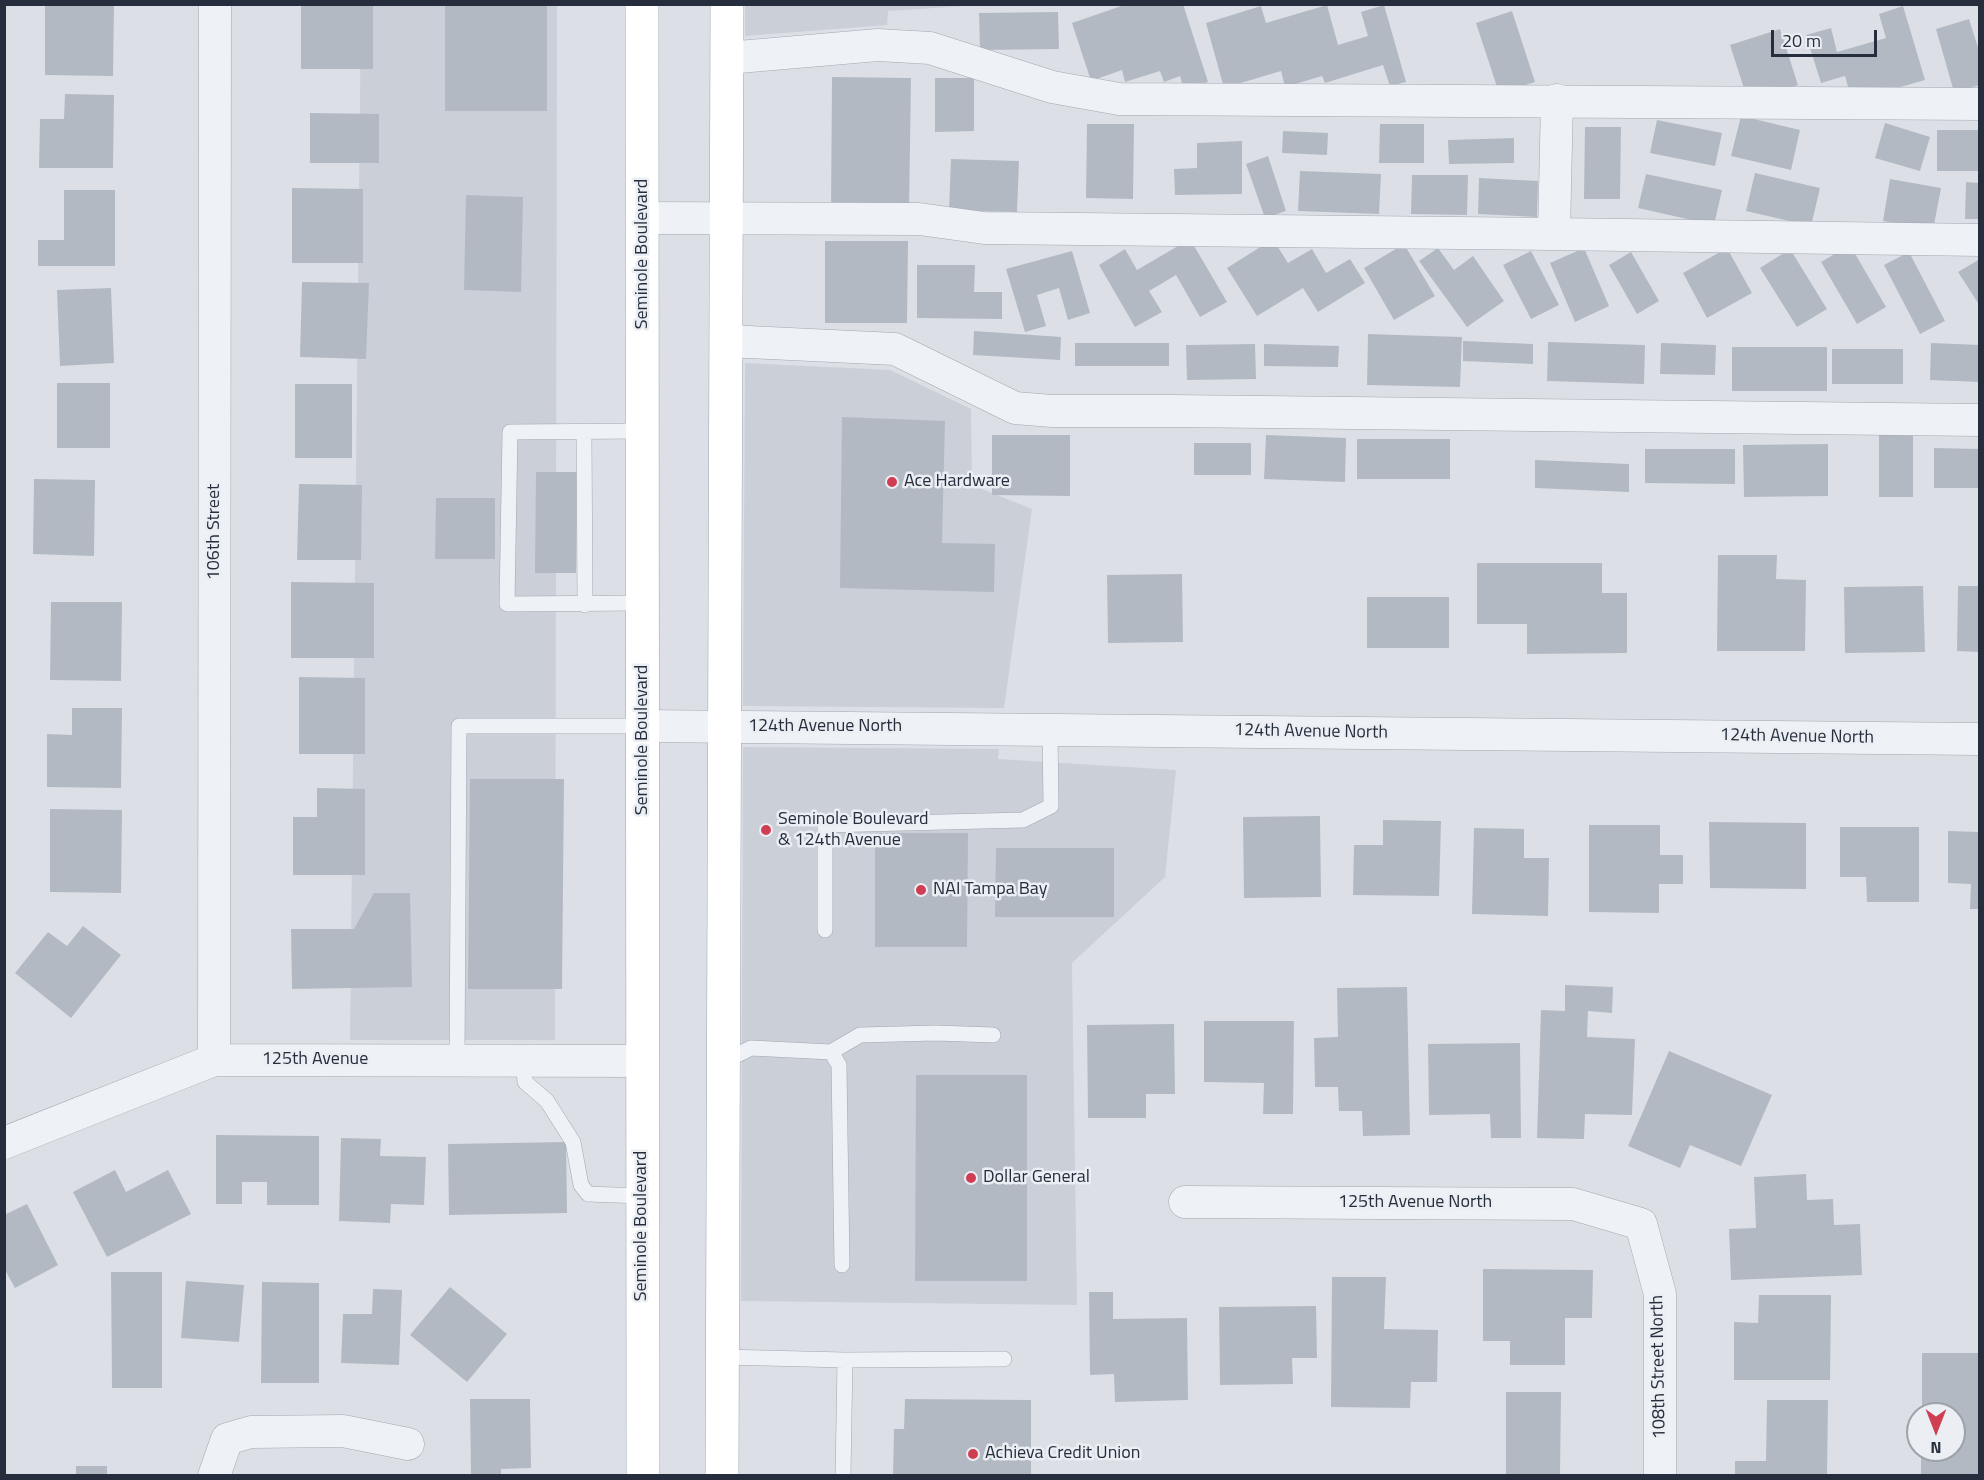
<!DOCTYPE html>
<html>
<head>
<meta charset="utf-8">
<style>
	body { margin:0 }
	#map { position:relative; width:1984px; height:1480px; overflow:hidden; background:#dce0e6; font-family:"Titillium Web",sans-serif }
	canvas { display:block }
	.frame { position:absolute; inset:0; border:6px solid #262e3d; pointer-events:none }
	.north { position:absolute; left:1906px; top:1402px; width:60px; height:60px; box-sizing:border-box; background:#ebeff4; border:2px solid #9ca2ab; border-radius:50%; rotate:180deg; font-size:16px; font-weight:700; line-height:24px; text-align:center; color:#262e3d }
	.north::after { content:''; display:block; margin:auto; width:21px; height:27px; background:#cf3e52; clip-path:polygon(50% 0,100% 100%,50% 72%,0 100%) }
	.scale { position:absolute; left:1771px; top:30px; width:106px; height:27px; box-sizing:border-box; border:3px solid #262e3d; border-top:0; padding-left:8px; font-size:18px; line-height:21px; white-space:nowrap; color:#262e3d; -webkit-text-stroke:4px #ebeff4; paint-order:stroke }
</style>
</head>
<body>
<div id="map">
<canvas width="1984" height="1480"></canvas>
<div class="frame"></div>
<div class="north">N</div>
<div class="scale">20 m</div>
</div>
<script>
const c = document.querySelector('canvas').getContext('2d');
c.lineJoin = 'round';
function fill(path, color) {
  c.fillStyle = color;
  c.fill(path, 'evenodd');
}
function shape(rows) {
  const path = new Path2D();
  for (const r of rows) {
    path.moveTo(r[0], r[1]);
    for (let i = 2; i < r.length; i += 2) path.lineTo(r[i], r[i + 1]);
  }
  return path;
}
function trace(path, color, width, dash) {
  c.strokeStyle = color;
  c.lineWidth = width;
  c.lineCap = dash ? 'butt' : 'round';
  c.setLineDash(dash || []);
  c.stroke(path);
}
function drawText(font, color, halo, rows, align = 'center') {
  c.font = font + ' "Titillium Web",sans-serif';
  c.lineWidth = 5;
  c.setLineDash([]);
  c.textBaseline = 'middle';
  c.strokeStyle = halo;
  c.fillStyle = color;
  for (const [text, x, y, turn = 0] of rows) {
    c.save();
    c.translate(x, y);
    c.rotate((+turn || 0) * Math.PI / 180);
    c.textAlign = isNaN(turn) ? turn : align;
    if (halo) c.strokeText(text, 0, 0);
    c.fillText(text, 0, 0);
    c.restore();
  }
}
fill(shape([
	[361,5,557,5,555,1040,350,1040],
	[745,5,745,4,981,5,888,11,887,25,745,36],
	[745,363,890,370,971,409,972,485,1032,509,1004,708,743,706],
	[743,747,999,749,998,759,1176,770,1165,877,1072,963,1077,1305,741,1301]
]), '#cacfd8');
fill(shape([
	[45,4,114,4,113,76,45,75],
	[301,4,373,4,373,69,301,69],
	[445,4,547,4,547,111,445,111],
	[1127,4,1183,4,1208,82,1184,90,1180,76,1164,82,1160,71,1125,82,1122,70,1091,81,1072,23],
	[1327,5,1338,45,1368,36,1361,12,1384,5,1406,82,1390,86,1383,65,1325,83,1322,76,1285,87,1281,71,1224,88,1206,23,1261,6,1266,23],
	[1903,6,1925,80,1852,101,1845,76,1821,83,1806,35,1831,28,1837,52,1886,38,1879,14],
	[1512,11,1535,82,1499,93,1476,23],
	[1058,12,1059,49,980,50,979,13],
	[1969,19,1980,54,1980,85,1954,92,1936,29],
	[1780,29,1798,85,1748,101,1730,45],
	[832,77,911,78,909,211,831,210],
	[935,78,974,78,974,131,935,132],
	[65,94,114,95,113,168,39,168,40,119,64,119],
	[310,113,379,114,379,163,310,163],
	[1741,116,1800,130,1791,170,1731,156],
	[1657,120,1722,133,1715,166,1650,153],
	[1885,123,1930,137,1920,171,1875,158],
	[1087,124,1134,124,1133,199,1086,198],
	[1380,124,1424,124,1424,163,1379,163],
	[1585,127,1621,127,1620,199,1584,199],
	[1937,130,1980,130,1980,171,1937,171],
	[1283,131,1328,133,1327,155,1282,153],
	[1514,138,1514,163,1449,164,1448,140],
	[1242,141,1242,194,1175,195,1174,169,1197,168,1197,143],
	[1268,156,1286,211,1265,218,1246,164],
	[951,159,1019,161,1017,212,949,210],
	[1300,171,1381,174,1379,214,1298,211],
	[1755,173,1820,188,1811,226,1746,211],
	[1646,174,1722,190,1714,225,1638,208],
	[1412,175,1468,175,1467,215,1411,214],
	[1479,178,1538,181,1537,217,1478,214],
	[1890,179,1941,188,1933,230,1883,221],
	[1966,182,1980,183,1980,219,1965,219],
	[292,188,363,189,363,263,292,263],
	[64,190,115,190,115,266,38,266,38,240,64,240],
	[466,195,523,197,521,292,464,290],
	[1190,239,1227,302,1200,317,1176,275,1149,291,1162,312,1135,327,1099,265,1125,249,1137,270],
	[1273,239,1288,263,1312,249,1326,273,1350,259,1365,283,1318,312,1303,288,1257,316,1227,268],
	[825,241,908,241,907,323,825,323],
	[1404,244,1435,296,1394,320,1364,268],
	[1850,245,1886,307,1857,324,1821,262],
	[1438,248,1454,270,1473,256,1504,301,1467,327,1419,261],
	[1584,248,1609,306,1575,322,1550,263],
	[1727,248,1752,293,1707,318,1683,273],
	[1790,249,1827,309,1797,327,1760,268],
	[1072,251,1090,313,1068,320,1059,288,1037,295,1046,326,1025,332,1006,269],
	[1531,251,1559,305,1531,319,1503,265],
	[1631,252,1659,301,1637,314,1609,265],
	[1909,252,1945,321,1920,334,1884,265],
	[1980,259,1980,306,1958,272],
	[917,265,975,265,974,292,1002,292,1002,319,917,318],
	[302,282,369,283,366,359,300,357],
	[111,288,114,363,60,366,57,290],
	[974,331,1061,337,1060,360,973,355],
	[1368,334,1462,337,1460,387,1367,385],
	[1463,341,1533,344,1533,364,1463,361],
	[1548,342,1645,345,1644,384,1547,381],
	[1075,343,1169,343,1169,366,1075,366],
	[1661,343,1716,345,1715,375,1660,374],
	[1931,343,1980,345,1980,382,1930,380],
	[1255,344,1256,379,1187,380,1186,345],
	[1264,344,1339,346,1338,367,1264,366],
	[1732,347,1827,347,1827,391,1732,391],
	[1832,349,1903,349,1903,384,1832,384],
	[57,383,110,383,110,448,57,448],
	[295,384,352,384,352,458,295,458],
	[842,417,945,421,942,543,995,544,994,592,840,588],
	[1879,434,1913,434,1913,497,1879,497],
	[992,435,1070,435,1070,496,992,495],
	[1266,435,1346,438,1345,482,1264,479],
	[1357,439,1450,439,1450,479,1357,479],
	[1194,443,1251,443,1251,475,1194,475],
	[1828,444,1828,496,1744,497,1743,445],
	[1934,448,1980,449,1980,488,1934,488],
	[1645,449,1735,449,1735,484,1645,483],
	[1535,460,1629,464,1629,492,1535,488],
	[536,472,577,472,576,573,535,573],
	[34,479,95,480,94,556,33,554],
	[299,484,362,485,361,560,297,560],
	[436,498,495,498,495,559,435,559],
	[1718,555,1777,555,1776,579,1806,580,1805,651,1717,651],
	[1477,563,1602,563,1602,593,1627,593,1627,653,1527,654,1527,624,1477,624],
	[1182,574,1183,642,1108,643,1107,575],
	[291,582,374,583,374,658,291,658],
	[1923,586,1925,652,1845,653,1844,587],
	[1958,586,1980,586,1980,652,1957,651],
	[1367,597,1449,597,1449,648,1367,648],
	[51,602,122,602,121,681,50,680],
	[299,677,365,678,365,754,299,754],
	[72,708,122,708,121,788,47,787,47,734,72,735],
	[470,779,564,779,562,989,468,989],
	[317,788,365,789,365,875,293,875,293,817,317,817],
	[50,809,122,810,121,893,50,892],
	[1320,816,1321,897,1244,898,1243,817],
	[1383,820,1441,821,1439,896,1353,895,1354,845,1383,845],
	[1709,822,1806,823,1806,889,1710,888],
	[1589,825,1660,825,1660,855,1683,855,1683,884,1659,884,1659,913,1589,912],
	[1840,827,1919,827,1919,902,1867,902,1866,877,1840,877],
	[1474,828,1524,829,1524,858,1549,858,1548,916,1472,914],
	[1948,831,1980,832,1980,909,1970,909,1971,884,1948,883],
	[875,833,968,833,967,947,875,947],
	[996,848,1114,848,1114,917,995,917],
	[374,893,410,893,412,987,292,989,291,929,354,929],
	[83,926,121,955,71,1018,15,973,48,932,67,946],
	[1565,985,1613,987,1612,1013,1588,1011,1587,1037,1635,1039,1632,1115,1585,1114,1584,1139,1537,1138,1541,1010,1565,1011],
	[1407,987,1410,1135,1363,1136,1362,1111,1339,1111,1338,1087,1315,1087,1314,1038,1338,1037,1337,988],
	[1204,1021,1294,1021,1293,1114,1263,1114,1264,1083,1204,1082],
	[1174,1024,1175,1094,1146,1094,1146,1118,1088,1118,1087,1025],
	[1520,1043,1521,1138,1491,1138,1490,1114,1429,1115,1428,1044],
	[1669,1051,1772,1095,1741,1166,1690,1145,1680,1168,1628,1146],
	[916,1075,1027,1075,1027,1281,915,1281],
	[216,1135,319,1136,319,1205,267,1205,267,1182,242,1182,242,1204,216,1204],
	[341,1138,381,1139,380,1156,426,1157,424,1205,391,1204,390,1223,339,1221],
	[566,1142,567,1213,449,1215,448,1144],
	[115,1170,126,1192,168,1170,191,1214,107,1257,73,1192],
	[1806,1174,1807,1200,1833,1199,1834,1225,1860,1224,1862,1275,1731,1280,1729,1229,1756,1228,1754,1177],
	[27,1204,58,1265,15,1288,4,1268,4,1215],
	[1483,1269,1593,1270,1592,1318,1565,1318,1565,1365,1510,1365,1510,1341,1483,1341],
	[111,1272,162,1272,162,1388,112,1388],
	[1332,1277,1386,1277,1384,1329,1438,1330,1437,1382,1411,1382,1410,1408,1331,1407],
	[186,1281,244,1285,239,1342,181,1338],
	[262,1282,319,1283,319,1383,261,1383],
	[450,1287,507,1334,467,1382,410,1335],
	[373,1289,402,1290,399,1365,341,1363,343,1314,372,1314],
	[1089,1292,1113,1292,1113,1319,1187,1318,1188,1400,1115,1402,1114,1374,1090,1375],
	[1759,1295,1831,1295,1830,1380,1734,1380,1734,1322,1758,1323],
	[1316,1306,1317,1358,1292,1358,1293,1384,1220,1385,1219,1307],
	[1922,1353,1980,1353,1980,1476,1921,1476,1921,1450,1954,1450,1954,1414,1922,1414],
	[1506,1392,1561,1392,1560,1476,1506,1476],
	[470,1399,530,1399,531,1468,501,1469,501,1476,471,1476],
	[905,1399,1031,1400,1031,1476,893,1476,894,1429,904,1429],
	[1767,1400,1828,1400,1827,1476,1735,1476,1735,1461,1766,1461],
	[76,1466,107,1466,107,1476,76,1476]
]), '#b3b9c3');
const service = shape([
	[584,431,585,605],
	[643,603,507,604,510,432,643,431],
	[825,930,825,825,1023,820,1051,806,1050,729],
	[831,1052,860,1035,936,1033,993,1035],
	[457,1061,459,726,643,726],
	[523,1061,525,1082,547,1101,573,1142,581,1185,588,1194,642,1196],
	[723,1062,751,1048,831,1052,839,1065,842,1265],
	[723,1357,845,1360,843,1476],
	[845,1360,1004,1359]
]);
const minor = shape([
	[727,58,878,45,930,48,1052,87,1119,99,1980,104],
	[643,218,919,219,984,228,1554,234,1980,240],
	[1554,234,1557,100],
	[727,341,895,349,1015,408,1052,411,1173,411,1980,420],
	[643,726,1980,739],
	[214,1060,215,4],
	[4,1143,214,1060,642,1061],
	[1185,1202,1573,1204,1641,1224,1660,1294,1660,1476],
	[214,1476,227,1439,251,1432,343,1431,408,1444]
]);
const primary = shape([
	[642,4,643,1476],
	[722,1476,727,4]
]);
trace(service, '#a2a7b0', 16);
trace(minor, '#a2a7b0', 33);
trace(primary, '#9ba4b2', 34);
trace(service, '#eef1f5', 15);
trace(minor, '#eef1f5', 32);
trace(primary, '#fff', 33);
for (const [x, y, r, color] of [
	[892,482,6,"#cf3e52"],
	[766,830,6,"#cf3e52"],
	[921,890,6,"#cf3e52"],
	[971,1178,6,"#cf3e52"],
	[973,1454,6,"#cf3e52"]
]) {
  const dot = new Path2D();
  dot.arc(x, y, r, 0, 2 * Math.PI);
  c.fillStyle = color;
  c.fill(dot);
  trace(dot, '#ebeff4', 2);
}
drawText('18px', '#262e3d', '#ebeff4', [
	["Seminole Boulevard",643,254,-90],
	["106th Street",215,532,-90],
	["124th Avenue North",825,727],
	["124th Avenue North",1311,732,1],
	["124th Avenue North",1797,737,1],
	["Seminole Boulevard",643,740,-90],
	["125th Avenue",315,1060],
	["125th Avenue North",1415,1203],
	["Seminole Boulevard",642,1226,-90],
	["108th Street North",1659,1367,-91]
]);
drawText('18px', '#262e3d', '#ebeff4', [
	["Ace Hardware",904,482],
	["Seminole Boulevard",778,820],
	["& 124th Avenue",778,841],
	["NAI Tampa Bay",933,890],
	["Dollar General",983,1178],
	["Achieva Credit Union",985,1454]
], 'left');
</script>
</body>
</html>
